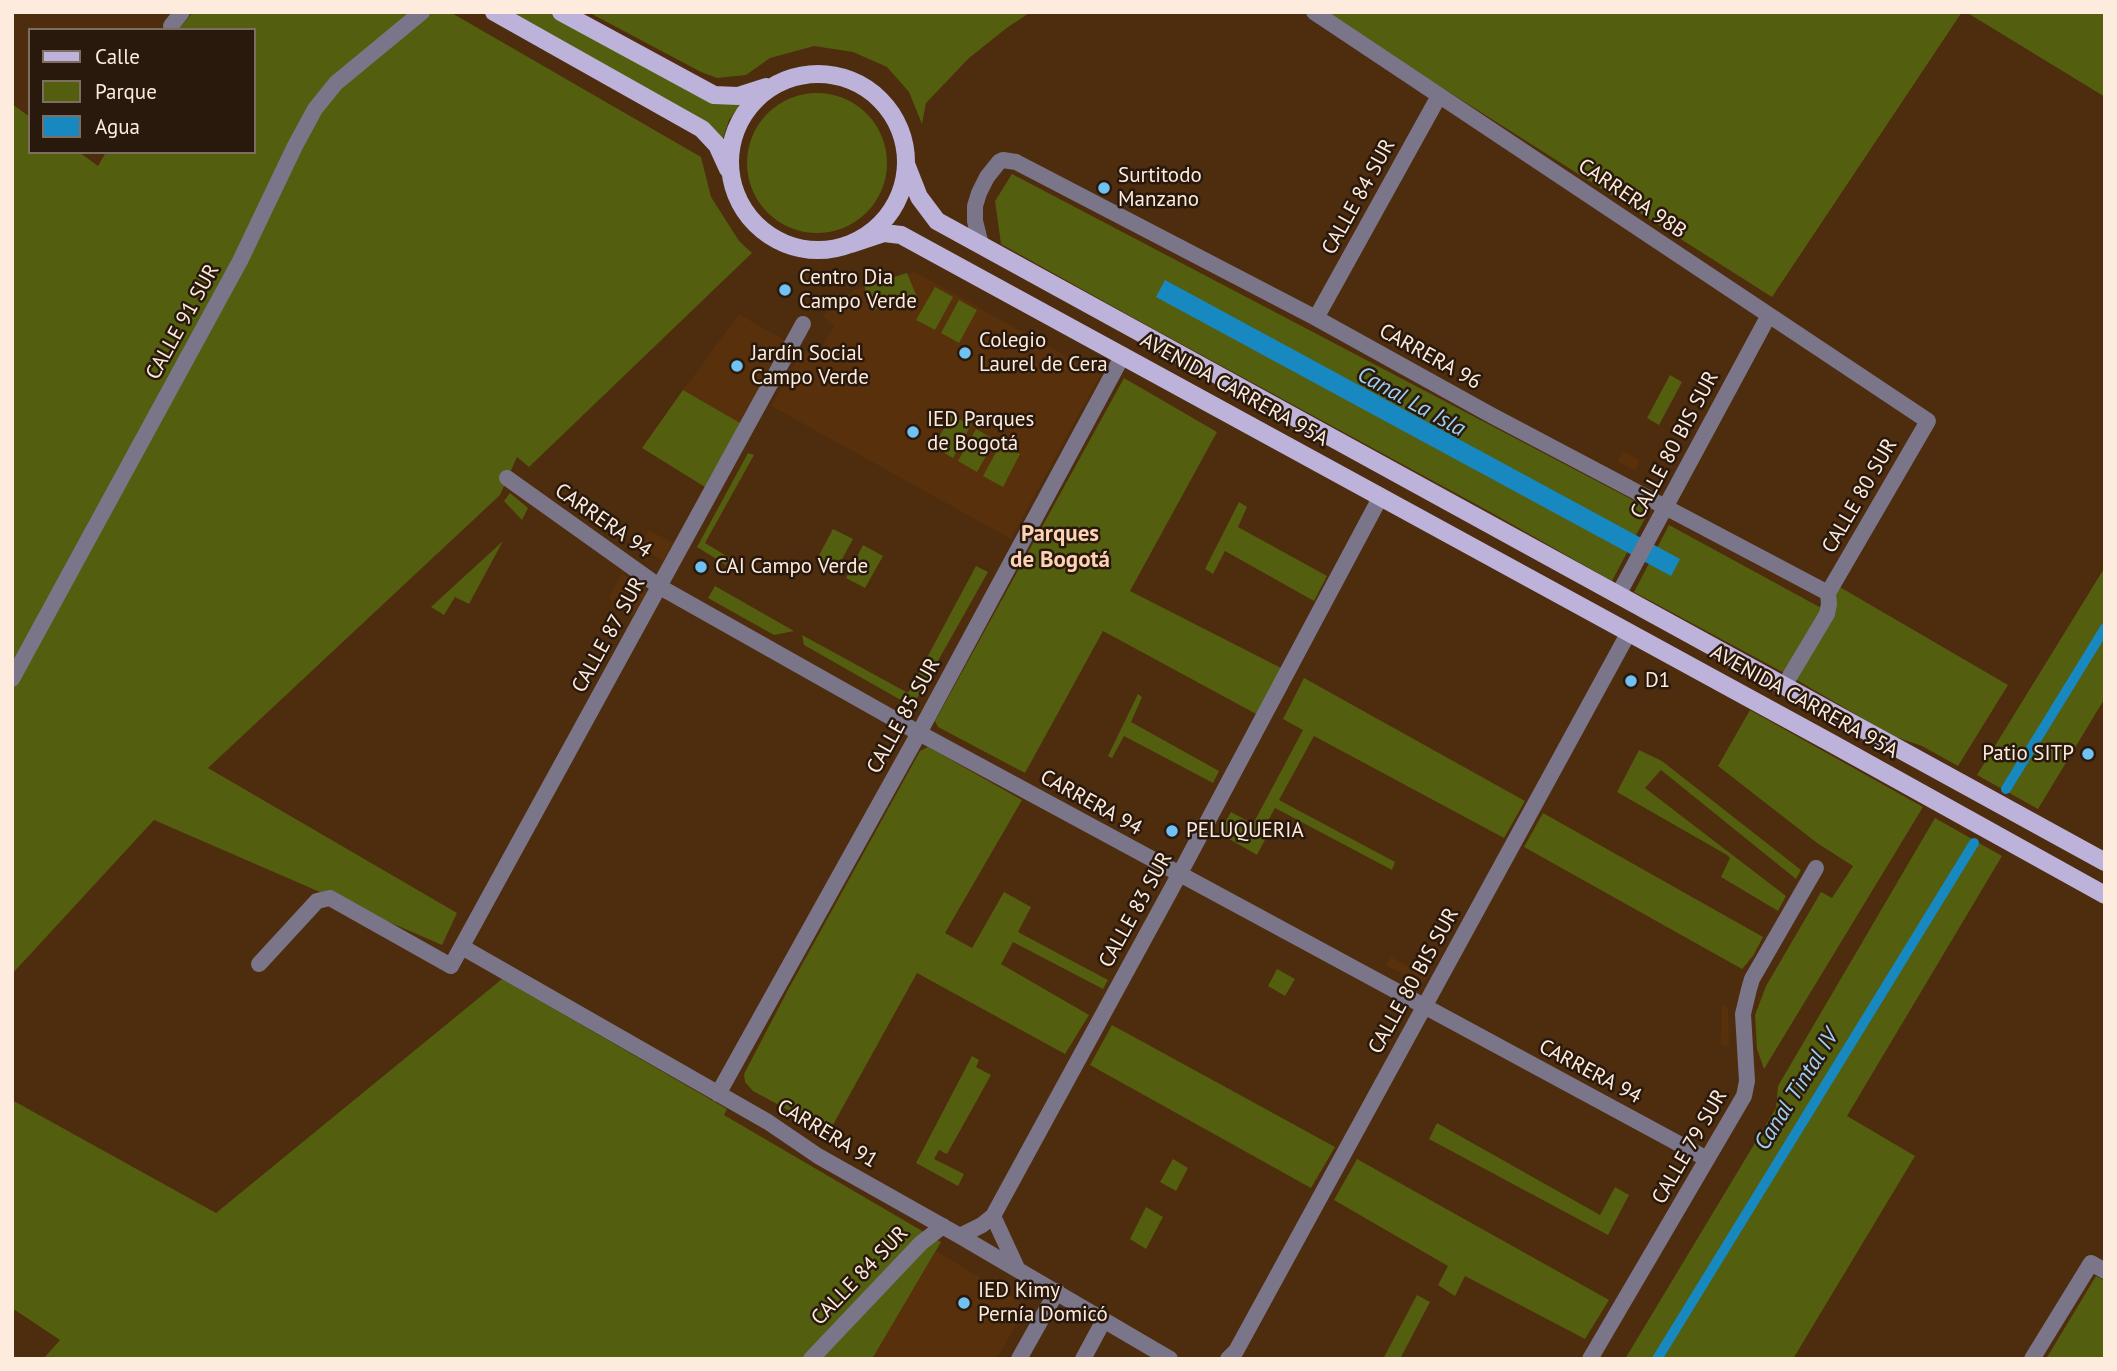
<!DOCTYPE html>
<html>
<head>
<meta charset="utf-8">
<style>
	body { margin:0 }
	#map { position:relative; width:2117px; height:1371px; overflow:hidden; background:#4e2c0e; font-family:"PT Sans",sans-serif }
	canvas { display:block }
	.frame { position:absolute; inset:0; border:14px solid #fdebde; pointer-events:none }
	.legend { position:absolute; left:28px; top:28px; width:228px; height:126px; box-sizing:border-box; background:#29190d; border:2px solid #7e6d61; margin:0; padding:9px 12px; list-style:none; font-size:21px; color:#fdebde }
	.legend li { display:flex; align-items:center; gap:14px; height:35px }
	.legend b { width:35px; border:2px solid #7e6d61 }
</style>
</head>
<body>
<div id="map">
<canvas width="2117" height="1371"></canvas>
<div class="frame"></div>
<ul class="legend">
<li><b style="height:9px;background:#bdb2da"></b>Calle</li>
<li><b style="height:19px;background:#535e0e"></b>Parque</li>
<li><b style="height:19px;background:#1888c0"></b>Agua</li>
</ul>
</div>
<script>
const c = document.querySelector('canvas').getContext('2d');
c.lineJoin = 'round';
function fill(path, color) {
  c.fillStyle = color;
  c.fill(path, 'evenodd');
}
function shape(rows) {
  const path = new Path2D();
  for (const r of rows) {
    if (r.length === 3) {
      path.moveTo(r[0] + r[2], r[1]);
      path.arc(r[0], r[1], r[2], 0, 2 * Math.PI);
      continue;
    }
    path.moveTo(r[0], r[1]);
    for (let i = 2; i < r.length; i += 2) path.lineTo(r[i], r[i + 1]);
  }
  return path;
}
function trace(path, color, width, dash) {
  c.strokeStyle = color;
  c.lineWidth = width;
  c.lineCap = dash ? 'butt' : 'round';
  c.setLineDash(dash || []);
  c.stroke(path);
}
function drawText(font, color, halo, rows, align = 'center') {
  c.font = font + ' "PT Sans",sans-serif';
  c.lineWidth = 5;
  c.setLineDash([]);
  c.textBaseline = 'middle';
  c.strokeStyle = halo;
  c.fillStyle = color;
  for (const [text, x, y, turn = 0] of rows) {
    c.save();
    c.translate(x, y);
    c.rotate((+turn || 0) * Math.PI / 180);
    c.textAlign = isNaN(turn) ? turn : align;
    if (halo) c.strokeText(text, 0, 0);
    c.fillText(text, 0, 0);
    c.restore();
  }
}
fill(shape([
	[915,272,1100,375,1011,539,771,406,802,350,816,357,834,326,822,316,854,290],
	[739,314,786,341,742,424,683,390],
	[1623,451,1640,460,1635,471,1617,461],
	[649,530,673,543,663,561,640,546],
	[622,573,647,593,633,616,609,598],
	[1391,957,1427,977,1422,984,1385,965],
	[1722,1005,1728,1007,1729,1046,1721,1044],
	[936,1251,1027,1306,997,1359,872,1359]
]), '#58300b');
fill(shape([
	[193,12,450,12,701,157,711,197,739,241,752,253,529,467,517,457,500,495,208,768,457,913,442,945,154,820,12,974,12,104,30,117,30,152,79,152,98,166,106,152,254,152,254,30,178,30],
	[504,12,552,12,716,102,741,104,729,120,721,144],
	[588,12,1031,12,1008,27,969,58,926,103,922,124,909,92,887,67,853,52,814,46,770,58,746,75,717,78,701,72],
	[1323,12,1962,12,1772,297],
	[1966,12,2105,12,2105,97],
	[817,163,70],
	[1012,174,1650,509,1612,581,1492,513,1141,322,1001,244,995,201],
	[907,273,917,297,873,310,864,286],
	[935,287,953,297,935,330,916,320],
	[959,300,977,310,959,343,941,333],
	[1670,375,1682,382,1659,425,1647,418],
	[1124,378,1217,432,1130,591,1283,669,1258,715,1103,631,1025,773,938,727,935,721],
	[683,390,742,424,705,487,642,448],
	[951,415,971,425,953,458,934,447],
	[976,429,995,440,977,472,958,461],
	[1001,443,1020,454,1003,487,983,476],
	[748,453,754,455,705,543,730,558,726,565,697,547],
	[510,493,528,508,522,520,504,501],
	[1239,502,1247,507,1238,527,1327,576,1314,601,1225,551,1213,574,1205,569],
	[1669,525,1825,610,1838,586,2008,685,1958,766,1922,746,1893,736,1790,676,1634,592],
	[833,529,853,539,835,572,816,561],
	[503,541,469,604,455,597,444,615,431,607],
	[863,545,883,556,865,588,846,578],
	[976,566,988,572,916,700,906,703,804,645,802,635,908,693],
	[2105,567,2105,698,2038,809,1977,775],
	[715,586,794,631,774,635,708,598],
	[1304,678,1525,801,1504,838,1314,736,1279,800,1395,862,1392,870,1275,808,1263,830,1268,834,1257,855,1219,833,1231,812,1253,824,1303,730,1283,719],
	[1138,694,1142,697,1131,722,1219,771,1213,783,1124,736,1112,758,1108,756],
	[1750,710,1923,807,1764,1069,1757,1049,1755,1015,1766,986,1821,892,1832,898,1853,866,1817,843,1718,766],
	[928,747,1022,800,945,933,972,948,1004,892,1031,907,1018,932,1108,980,1103,989,1013,942,1001,964,1089,1015,1065,1054,917,973,829,1132,753,1091,745,1082,744,1074,789,988,920,751],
	[1639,750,1662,761,1801,870,1796,879,1661,770,1645,788,1786,896,1778,911,1721,877,1730,858,1727,855,1617,792],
	[1543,813,1763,937,1753,956,1742,969,1524,847],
	[1935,818,2002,856,1847,1116,1915,1156,1793,1359,1625,1359,1776,1108,1778,1086],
	[1277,969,1295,979,1285,996,1268,986],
	[502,979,727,1109,724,1115,941,1242,872,1359,43,1359,60,1340,12,1308,12,1100,216,1213],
	[1112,1025,1335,1147,1311,1188,1090,1065],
	[972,1056,979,1060,976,1067,991,1075,947,1154,939,1150,934,1159,964,1174,958,1186,916,1163],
	[1437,1123,1600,1215,1615,1187,1629,1195,1608,1235,1429,1139],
	[1173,1159,1188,1168,1176,1191,1160,1182],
	[1357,1159,1609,1300,1585,1339,1465,1276,1455,1296,1438,1285,1448,1266,1334,1200],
	[1146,1207,1163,1217,1146,1249,1130,1239],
	[2096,1276,2105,1281,2105,1359,2046,1359],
	[1417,1295,1430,1302,1400,1359,1383,1359]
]), '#535e0e');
fill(shape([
	[1165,280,1680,559,1671,576,1156,297]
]), '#1888c0');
trace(shape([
	[2006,789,2105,628],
	[1657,1359,1974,843]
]), '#1888c0', 10);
trace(shape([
	[1314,12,1928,421,1828,593],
	[171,26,182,12],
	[981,245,975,221,975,206,979,193,987,177,999,162,1003,160,1016,162,1316,318,1491,415,1828,593],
	[1316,318,1439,96],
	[507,478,660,587,919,733,1707,1159],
	[1618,595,1769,315],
	[12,679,240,261,295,146,315,109,336,83,422,12],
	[1784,686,1827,614,1829,604,1828,593],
	[462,947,768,1122,818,1156,960,1236,1170,1359],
	[259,964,317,901,330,898,451,966,803,324],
	[718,1094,919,733,1123,355],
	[993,1216,1017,1268],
	[960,1236,982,1225,993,1216,1179,875,1381,496],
	[811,1359,921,1243,943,1226],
	[1019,1359,1057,1291],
	[1083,1359,1104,1320],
	[1228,1359,1236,1351,1629,632],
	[1590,1359,1744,1096,1747,1081,1743,1014,1749,989,1752,979,1816,868],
	[2032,1359,2091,1263,2105,1271]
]), '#7a7588', 16);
trace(shape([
	[494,12,702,129,717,145,728,169],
	[561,12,714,95,738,96,766,87],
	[818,162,88],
	[906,164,919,197,937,221,2105,862],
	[851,244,884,233,901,235,1833,744,2105,895]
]), '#bdb2da', 18);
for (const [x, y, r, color] of [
	[1104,188,7,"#70c1f4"],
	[785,290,7,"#70c1f4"],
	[965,353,7,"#70c1f4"],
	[737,366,7,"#70c1f4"],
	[913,432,7,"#70c1f4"],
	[701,567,7,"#70c1f4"],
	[1631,681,7,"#70c1f4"],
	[2088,754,7,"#70c1f4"],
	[1172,831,7,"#70c1f4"],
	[964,1303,7,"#70c1f4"]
]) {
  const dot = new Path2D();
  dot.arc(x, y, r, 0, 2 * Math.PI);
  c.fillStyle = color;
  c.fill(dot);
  trace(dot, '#29190d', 2.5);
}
drawText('21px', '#fdebde', '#29190d', [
	["Surtitodo",1118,176],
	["Manzano",1118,200],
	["Centro Dia",799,278],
	["Campo Verde",799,302],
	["Colegio",979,341],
	["Laurel de Cera",979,365],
	["Jardín Social",751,354],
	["Campo Verde",751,378],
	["IED Parques",927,420],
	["de Bogotá",927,444],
	["CAI Campo Verde",715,567],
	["D1",1645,681],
	["Patio SITP",2074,754,"right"],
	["PELUQUERIA",1186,831],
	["IED Kimy",978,1291],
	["Pernía Domicó",978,1315]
], 'left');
drawText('21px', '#fdebde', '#29190d', [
	["CALLE 84 SUR",1359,197,-61],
	["CARRERA 98B",1632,199,34],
	["CALLE 91 SUR",183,322,-61],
	["CARRERA 96",1430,357,29],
	["AVENIDA CARRERA 95A",1234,390,29],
	["CALLE 80 BIS SUR",1675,445,-62],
	["CALLE 80 SUR",1860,496,-60],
	["CARRERA 94",603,521,35],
	["CALLE 87 SUR",609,635,-61],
	["AVENIDA CARRERA 95A",1804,702,29],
	["CALLE 85 SUR",904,716,-61],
	["CARRERA 94",1091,803,29],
	["CALLE 83 SUR",1136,910,-61],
	["CALLE 80 BIS SUR",1414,981,-61],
	["CARRERA 94",1590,1072,28],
	["CARRERA 91",827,1134,31],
	["CALLE 79 SUR",1690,1147,-60],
	["CALLE 84 SUR",860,1276,-46]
]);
drawText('italic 23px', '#9bd0f4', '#29190d', [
	["Canal La Isla",1411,402,29],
	["Canal Tintal IV",1797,1090,-58]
]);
drawText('bold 23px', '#fed2b2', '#29190d', [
	["Parques",1060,534],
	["de Bogotá",1060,560]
]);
</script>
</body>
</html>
